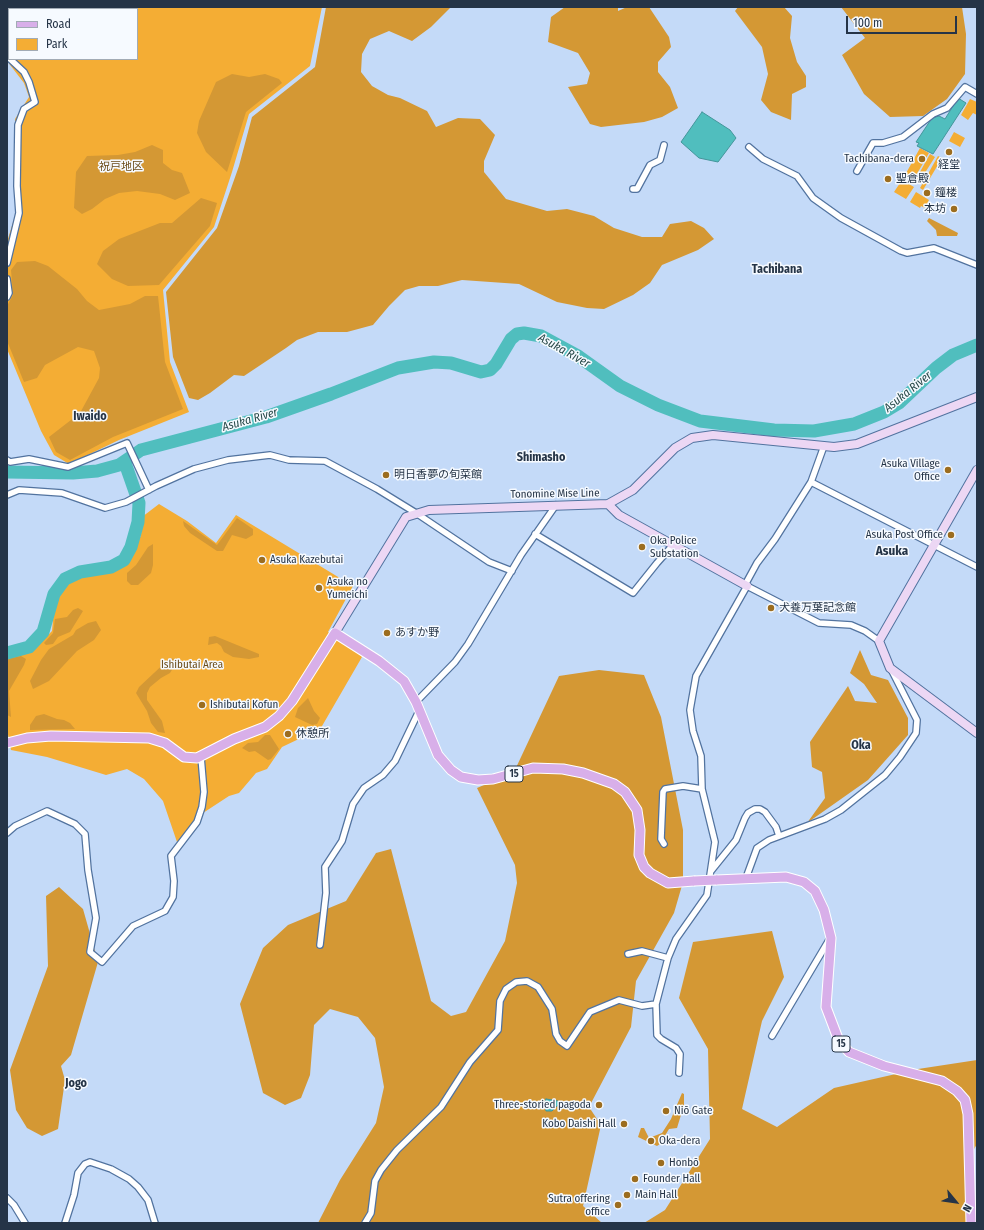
<!DOCTYPE html>
<html>
<head>
<meta charset="utf-8">
<style>
	body { margin:0 }
	#map { position:relative; width:984px; height:1230px; overflow:hidden; background:#c4daf8; font-family:"Fira Sans Condensed",sans-serif }
	canvas { display:block }
	.frame { position:absolute; inset:0; border:8px solid #253447; pointer-events:none }
	.legend { position:absolute; left:8px; top:8px; width:130px; height:52px; box-sizing:border-box; background:#f6faff; border:1px solid #a2abb5; margin:0; padding:5px 7px; list-style:none; font-size:12px; color:#253447 }
	.legend li { display:flex; align-items:center; gap:8px; height:20px }
	.legend b { width:20px; border:1px solid #a2abb5 }
	.north { position:absolute; left:936px; top:1182px; width:40px; height:40px; -webkit-text-stroke:3px #f6faff; paint-order:stroke; rotate:119deg; font-size:11px; font-weight:700; line-height:16px; text-align:center; color:#253447 }
	.north::after { content:''; display:block; margin:auto; width:14px; height:18px; background:#253447; clip-path:polygon(50% 0,100% 100%,50% 72%,0 100%) }
	.scale { position:absolute; left:846px; top:16px; width:111px; height:18px; box-sizing:border-box; border:2px solid #253447; border-top:0; padding-left:5px; font-size:12px; line-height:14px; white-space:nowrap; color:#253447; -webkit-text-stroke:3px #f6faff; paint-order:stroke }
</style>
</head>
<body>
<div id="map">
<canvas width="984" height="1230"></canvas>
<div class="frame"></div>
<ul class="legend">
<li><b style="height:5px;background:#d8afe9"></b>Road</li>
<li><b style="height:11px;background:#f4ad34"></b>Park</li>
</ul>
<div class="north">N</div>
<div class="scale">100 m</div>
</div>
<script>
const c = document.querySelector('canvas').getContext('2d');
c.lineJoin = 'round';
function fill(path, color) {
  c.fillStyle = color;
  c.fill(path, 'evenodd');
}
function shape(rows) {
  const path = new Path2D();
  for (const r of rows) {
    path.moveTo(r[0], r[1]);
    for (let i = 2; i < r.length; i += 2) path.lineTo(r[i], r[i + 1]);
  }
  return path;
}
function trace(path, color, width, dash) {
  c.strokeStyle = color;
  c.lineWidth = width;
  c.lineCap = dash ? 'butt' : 'round';
  c.setLineDash(dash || []);
  c.stroke(path);
}
function drawText(font, color, halo, rows, align = 'center') {
  c.font = font + ' "Fira Sans Condensed","Noto Sans JP",sans-serif';
  c.lineWidth = 3;
  c.setLineDash([]);
  c.textBaseline = 'middle';
  c.strokeStyle = halo;
  c.fillStyle = color;
  for (const [text, x, y, turn = 0] of rows) {
    c.save();
    c.translate(x, y);
    c.rotate((+turn || 0) * Math.PI / 180);
    c.textAlign = isNaN(turn) ? turn : align;
    if (halo) c.strokeText(text, 0, 0);
    c.fillText(text, 0, 0);
    c.restore();
  }
}
fill(shape([
	[117,7,322,7,310,66,249,114,232,172,214,227,163,290,170,362,189,412,119,440,69,464,54,455,41,431,7,349,7,242,15,216,15,119,29,97,24,83,7,61,7,22,9,21,9,59,137,59,137,9,117,9],
	[970,99,977,102,977,115,973,113,968,120,961,115],
	[954,132,965,138,960,147,949,141],
	[920,148,929,153,914,179,905,175],
	[930,154,935,157,921,179,916,179],
	[938,156,942,158,923,190,920,188],
	[902,180,914,187,906,199,894,192],
	[916,192,929,200,925,208,921,206,920,208,910,202],
	[159,504,187,521,216,543,236,515,353,586,328,632,357,651,362,657,318,733,303,737,282,747,267,769,256,773,239,793,229,796,203,813,177,842,163,801,144,779,127,769,106,775,47,757,11,750,7,729,7,657,21,653,40,643,52,631,54,609,59,594,68,580,80,575,111,571,125,564,134,552,141,535,142,517]
]), '#f4ad34');
fill(shape([
	[326,7,451,7,431,27,412,41,389,31,370,39,362,54,361,72,372,86,388,95,400,98,427,111,436,127,458,118,480,119,495,135,484,161,484,172,506,199,547,211,567,209,594,216,614,228,642,237,662,237,670,224,691,221,704,228,714,239,698,250,662,265,650,283,633,295,604,309,587,308,557,302,519,284,462,280,438,286,419,286,405,290,389,306,373,325,347,332,318,332,297,340,286,348,244,376,234,375,210,393,198,400,189,398,173,357,166,292,217,228,239,166,252,117,315,67],
	[565,7,618,7,618,11,627,7,649,7,669,37,671,47,658,62,658,72,670,87,678,108,662,117,644,122,601,127,590,124,568,87,587,84,590,73,578,53,548,42,551,17],
	[738,7,784,7,792,16,790,38,797,62,806,76,806,87,792,94,791,120,771,112,761,100,768,74,762,47,735,11],
	[841,7,962,7,966,34,965,74,947,99,923,116,890,117,864,94,842,55,865,38],
	[232,74,249,77,265,74,279,79,282,83,246,112,227,172,206,152,197,133,199,121,216,82],
	[152,145,163,150,163,163,172,170,182,173,190,193,175,200,160,194,137,191,119,193,105,199,92,209,82,214,74,208,76,172,87,156,118,155,135,152],
	[201,198,217,203,210,226,159,285,128,286,112,279,97,264,103,251,119,239,160,223,172,223],
	[929,218,958,233,957,236,937,236,936,230,927,221],
	[35,261,48,266,77,289,87,301,99,310,130,304,145,296,158,296,165,362,183,409,113,437,70,460,56,452,49,437,80,413,99,378,100,368,94,351,78,347,45,365,37,378,24,382,7,341,7,306,13,295,11,270,17,262],
	[237,518,253,529,253,535,246,539,232,535,223,551,217,551,190,533,184,526,183,521,217,545],
	[153,544,153,565,151,573,138,585,131,585,127,581,127,573,136,565,148,547],
	[78,608,83,611,70,632,58,637,53,644,46,645,44,643,53,633,55,619,67,617,73,610],
	[96,621,101,630,94,640,77,651,49,681,33,689,30,681,41,660,49,649,73,635,76,630,88,623],
	[215,636,259,654,259,657,249,659,233,657,224,652,221,646,217,643,208,645,209,637],
	[860,650,871,675,888,680,908,718,908,735,868,780,807,823,825,798,822,772,812,767,810,742,848,686,855,701,877,703,864,684,850,673],
	[21,656,26,659,24,665,9,691,11,717,7,715,7,659],
	[170,658,178,660,170,673,161,678,150,687,147,693,147,700,162,721,165,733,158,732,151,723,147,711,136,693,139,687],
	[599,670,644,675,661,717,683,830,683,882,674,913,636,981,631,1027,589,1107,601,1125,583,1206,602,1223,318,1223,340,1180,376,1123,384,1087,375,1038,358,1017,330,1009,314,1025,310,1075,301,1098,285,1105,263,1093,240,1004,263,948,288,925,346,901,376,853,391,849,431,1001,451,1016,466,1012,505,941,517,883,515,865,477,788,514,772,559,676],
	[308,698,314,711,320,718,317,724,312,725,295,717,298,708],
	[44,714,57,719,64,720,70,723,75,729,30,730,30,725,36,716],
	[265,735,270,735,279,749,271,759,268,760,255,751,249,752,242,748,248,743,258,742],
	[59,887,83,909,98,962,71,1055,61,1066,65,1080,58,1129,42,1136,27,1128,16,1110,10,1070,48,966,46,896],
	[772,931,784,977,762,1021,742,1109,777,1127,834,1088,918,1069,977,1060,977,1144,969,1158,971,1223,644,1223,665,1210,710,1139,708,1049,679,998,693,942],
	[682,1093,684,1094,684,1105,677,1128,669,1129,660,1144,657,1146,638,1137,641,1128,644,1128,649,1138,662,1133,671,1119]
]), '#d49834');
const water = shape([
	[958,98,966,103,933,154,917,146,919,143,916,142,932,118,939,116,945,119,958,98],
	[702,112,730,130,736,138,718,162,699,158,681,142,702,112],
	[546,1099,558,1101,559,1104,552,1111,546,1111,544,1103,546,1099]
]);
fill(water, '#50bebe');
trace(water, '#43959a', 1);
trace(shape([
	[7,472,73,473,97,471,119,465,141,450,266,417,331,394,398,368,434,362,451,363,481,372,490,370,496,364,511,339,517,334,524,333,541,336,578,356,620,386,658,405,700,421,774,430,814,431,854,424,884,412,899,403,936,368,953,355,977,345],
	[7,653,29,647,43,632,54,594,65,579,80,572,111,567,124,560,131,547,138,522,139,503,125,463]
]), '#50bebe', 13);
const street = shape([
	[7,25,9,24],
	[749,147,763,159,797,176,813,198,841,218,901,251,907,253,934,248,977,265],
	[857,171,873,143,883,143,903,137,933,114,947,108,965,87,977,94],
	[633,189,637,189,650,165,660,160,664,145],
	[7,263,19,213,17,186,18,125,24,109,35,102,29,82,24,72,10,59],
	[7,279,9,293,7,297],
	[7,460,10,462,29,459,68,467,127,443,149,490],
	[811,482,977,567],
	[7,495,19,490,62,493,105,508,126,502,156,486,194,469,228,460,270,455,289,460,325,461,377,489,416,513,489,562,512,571],
	[535,534,633,593,657,563,673,545],
	[745,585,757,563,775,539,811,482,824,446],
	[416,702,455,662,468,644,521,555,556,505],
	[7,833,15,826,47,811,75,824,85,834,88,870,96,918,90,952,102,962,133,926,165,911,173,897,174,881,171,856,197,822,202,807,204,792,201,757],
	[664,844,661,839,663,792,665,789,683,786,702,789],
	[711,871,736,840,745,818,748,813,755,809,760,809,765,812,776,827,779,836],
	[746,878,757,848,769,840,825,819,841,810,885,775,900,757,916,733,917,720,892,671],
	[320,945,326,893,325,867,342,841,353,804,364,788,383,775,395,761,419,711],
	[628,954,642,951,668,958],
	[772,1036,829,940],
	[679,1073,680,1054,676,1048,661,1039,657,1035,656,1004,668,958,676,939,707,895,715,842,702,789,701,756,693,731,690,710,696,676,747,586,819,623,851,625,865,631,879,641],
	[7,1198,14,1205,25,1223],
	[65,1223,74,1195,78,1173,85,1164,90,1162,111,1169,129,1179,138,1187,148,1200,155,1223],
	[365,1223,371,1213,375,1181,381,1170,397,1150,441,1107,470,1062,498,1030,500,1001,506,989,516,982,527,981,538,987,552,1009,556,1034,560,1041,567,1046,590,1012,619,1000,642,1006,656,1004]
]);
const secondary = shape([
	[977,470,879,641,890,668,977,733],
	[608,504,619,515,747,586],
	[335,633,406,517,429,510,608,504,633,490,675,448,692,438,713,435,834,447,857,444,977,397]
]);
const primary = shape([
	[7,743,27,738,51,736,149,738,165,743,184,757,197,758,234,739,265,727,279,716,292,701,335,633,379,661,404,681,416,702,438,755,451,770,461,777,478,780,493,779,533,768,563,769,583,773,614,784,625,792,637,810,640,830,639,855,644,867,650,873,668,883,694,881],
	[716,880,786,877,804,882,815,891,824,910,831,938,826,1007,839,1041,849,1052,884,1066,942,1081,957,1091,965,1100,968,1114,971,1223]
]);
trace(street, '#52739f', 8);
trace(secondary, '#52739f', 10);
trace(primary, '#fff', 11);
trace(street, '#fff', 5.5);
trace(secondary, '#ecd7f4', 8);
trace(primary, '#d8afe9', 9);
const primaryBridge = shape([
	[694,881,716,880]
]);
trace(primaryBridge, '#fff', 11, []);
trace(primaryBridge, '#d8afe9', 9);
for (const [x, y, r, color] of [
	[949,152,4,"#9c6d1f"],
	[922,159,4,"#9c6d1f"],
	[888,179,4,"#9c6d1f"],
	[927,193,4,"#9c6d1f"],
	[954,209,4,"#9c6d1f"],
	[948,470,4,"#9c6d1f"],
	[386,475,4,"#9c6d1f"],
	[951,535,4,"#9c6d1f"],
	[642,547,4,"#9c6d1f"],
	[262,560,4,"#9c6d1f"],
	[319,588,4,"#9c6d1f"],
	[771,608,4,"#9c6d1f"],
	[387,633,4,"#9c6d1f"],
	[202,705,4,"#9c6d1f"],
	[288,734,4,"#9c6d1f"],
	[599,1105,4,"#9c6d1f"],
	[666,1111,4,"#9c6d1f"],
	[624,1124,4,"#9c6d1f"],
	[651,1141,4,"#9c6d1f"],
	[661,1163,4,"#9c6d1f"],
	[635,1179,4,"#9c6d1f"],
	[627,1195,4,"#9c6d1f"],
	[618,1205,4,"#9c6d1f"]
]) {
  const dot = new Path2D();
  dot.arc(x, y, r, 0, 2 * Math.PI);
  c.fillStyle = color;
  c.fill(dot);
  trace(dot, '#f6faff', 1.5);
}
for (const [x, y, w] of [
	[514,774,18],
	[841,1044,18]
]) {
  const box = new Path2D();
  box.roundRect(x - w / 2, y - 8, w, 16, 3);
  c.fillStyle = '#f6faff';
  c.fill(box);
  trace(box, '#253447', 1);
}
drawText('bold 10px', '#253447', null, [
	["15",514,774],
	["15",841,1044]
]);
drawText('11px', '#253447', '#f6faff', [
	["Tachibana-dera",914,159,"right"],
	["経堂",949,165,"center"],
	["聖倉殿",896,179],
	["鐘楼",935,193],
	["本坊",946,209,"right"],
	["Asuka Village",940,464,"right"],
	["Office",940,477,"right"],
	["明日香夢の旬菜館",394,475],
	["Asuka Post Office",943,535,"right"],
	["Oka Police",650,541],
	["Substation",650,554],
	["Asuka Kazebutai",270,560],
	["Asuka no",327,582],
	["Yumeichi",327,595],
	["犬養万葉記念館",779,608],
	["あすか野",395,633],
	["Ishibutai Kofun",210,705],
	["休憩所",296,734],
	["Three-storied pagoda",591,1105,"right"],
	["Niō Gate",674,1111],
	["Kobo Daishi Hall",616,1124,"right"],
	["Oka-dera",659,1141],
	["Honbō",669,1163],
	["Founder Hall",643,1179],
	["Main Hall",635,1195],
	["Sutra offering",610,1199,"right"],
	["office",610,1212,"right"]
], 'left');
drawText('11px', '#6b4c19', '#f6faff', [
	["祝戸地区",121,167],
	["Ishibutai Area",192,665]
]);
drawText('11px', '#253447', '#f6faff', [
	["Tonomine Mise Line",555,494,-1]
]);
drawText('bold 12px', '#253447', '#f6faff', [
	["Tachibana",777,270],
	["Iwaido",90,417],
	["Shimasho",541,458],
	["Oka",861,746],
	["Jogo",76,1084]
]);
drawText('italic 12px', '#294a4a', '#f6faff', [
	["Asuka River",564,351,29],
	["Asuka River",908,392,-39],
	["Asuka River",250,420,-16]
]);
drawText('bold 13px', '#253447', '#f6faff', [
	["Asuka",892,551]
]);
</script>
</body>
</html>
